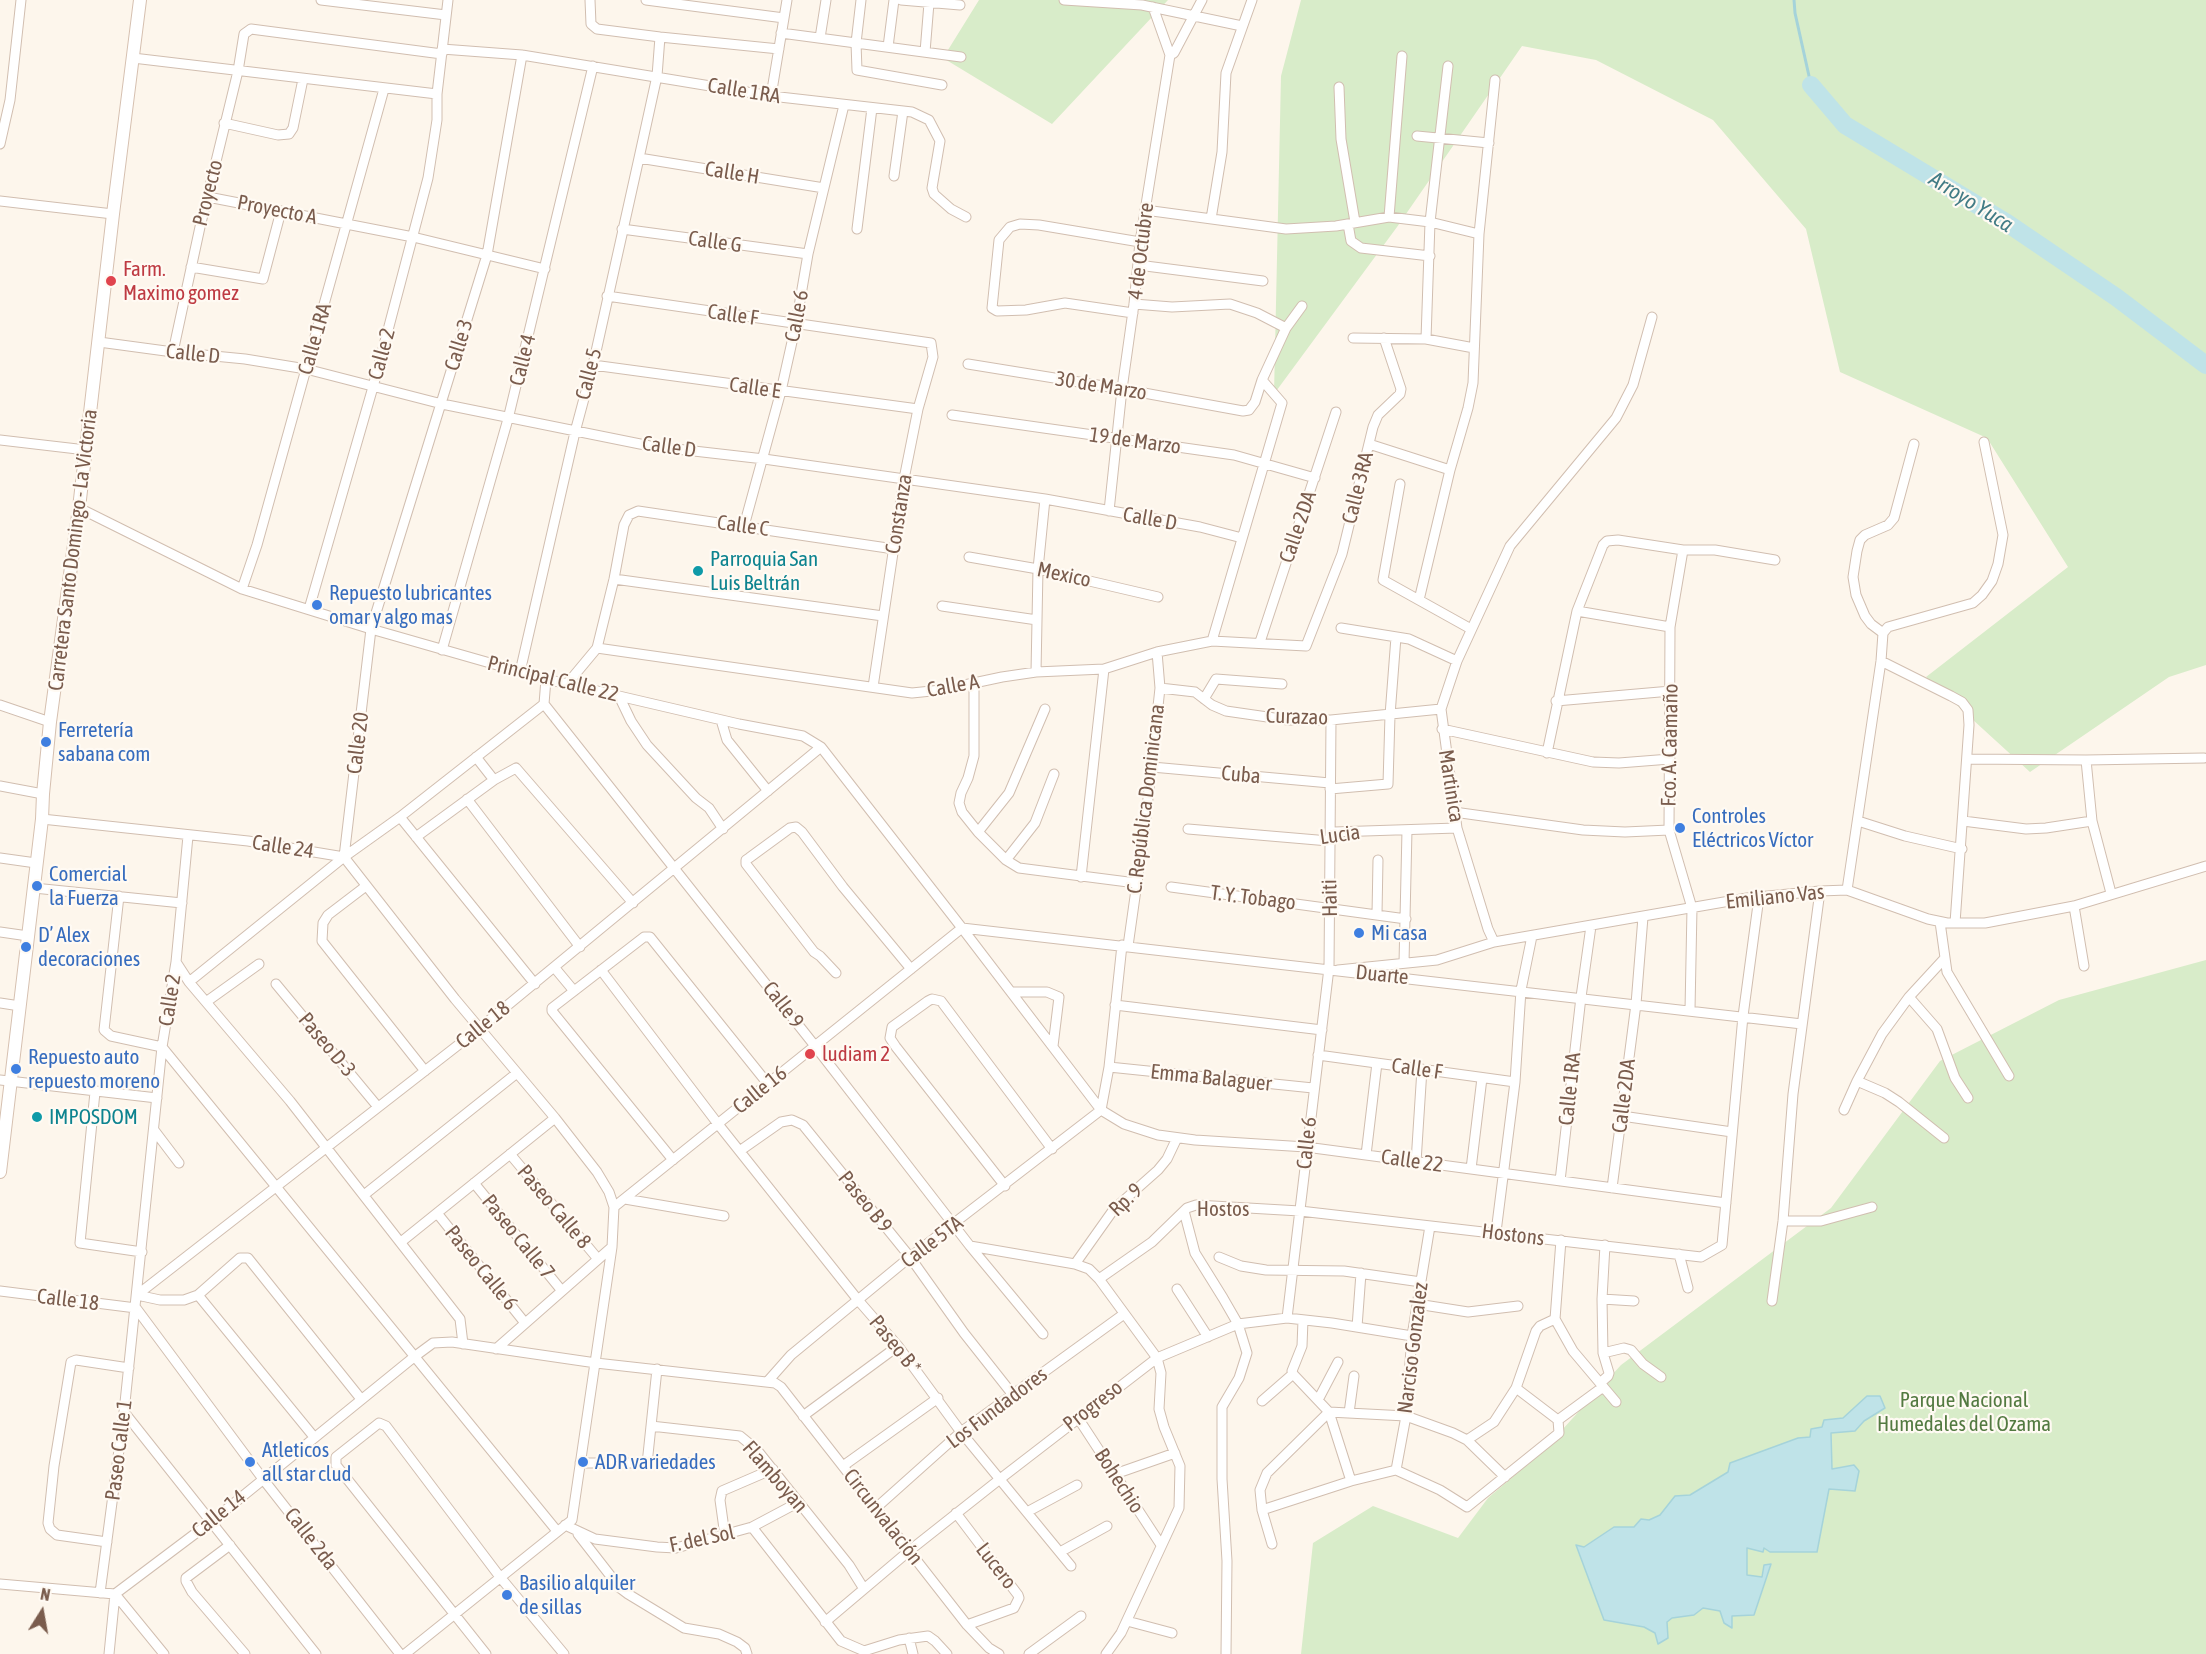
<!DOCTYPE html>
<html>
<head>
<meta charset="utf-8">
<style>
	body { margin:0 }
	#map { position:relative; width:2206px; height:1654px; overflow:hidden; background:#fdf6ec; font-family:"Asap Condensed",sans-serif }
	canvas { display:block }
	.north { position:absolute; left:12px; top:1582px; width:60px; height:60px; -webkit-text-stroke:4px #fffaf3; paint-order:stroke; rotate:11deg; font-size:16px; font-weight:700; line-height:24px; text-align:center; color:#7a5c4d }
	.north::after { content:''; display:block; margin:auto; width:21px; height:27px; background:#7a5c4d; clip-path:polygon(50% 0,100% 100%,50% 72%,0 100%) }
</style>
</head>
<body>
<div id="map">
<canvas width="2206" height="1654"></canvas>
<div class="north">N</div>
</div>
<script>
const c = document.querySelector('canvas').getContext('2d');
c.lineJoin = 'round';
function fill(path, color) {
  c.fillStyle = color;
  c.fill(path, 'evenodd');
}
function shape(rows) {
  const path = new Path2D();
  for (const r of rows) {
    path.moveTo(r[0], r[1]);
    for (let i = 2; i < r.length; i += 2) path.lineTo(r[i], r[i + 1]);
  }
  return path;
}
function trace(path, color, width, dash) {
  c.strokeStyle = color;
  c.lineWidth = width;
  c.lineCap = dash ? 'butt' : 'round';
  c.setLineDash(dash || []);
  c.stroke(path);
}
function drawText(font, color, halo, rows, align = 'center') {
  c.font = font + ' "Asap Condensed",sans-serif';
  c.lineWidth = 4.5;
  c.setLineDash([]);
  c.textBaseline = 'middle';
  c.strokeStyle = halo;
  c.fillStyle = color;
  for (const [text, x, y, turn = 0] of rows) {
    c.save();
    c.translate(x, y);
    c.rotate((+turn || 0) * Math.PI / 180);
    c.textAlign = isNaN(turn) ? turn : align;
    if (halo) c.strokeText(text, 0, 0);
    c.fillText(text, 0, 0);
    c.restore();
  }
}
fill(shape([
	[979,0,1168,0,1052,124,943,58],
	[1301,0,2206,0,2206,665,2169,677,2030,772,1926,677,2068,567,1987,438,1840,372,1806,229,1713,120,1596,60,1522,46,1397,227,1274,394,1281,76],
	[2206,960,2206,1654,1301,1654,1313,1543,1373,1506,1458,1538,1488,1498,1542,1452,1621,1365,1831,1208,1940,1061,2059,1000]
]), '#d8ecc9');
const water = shape([
	[1867,1396,1880,1396,1885,1408,1864,1421,1855,1431,1831,1433,1832,1469,1854,1465,1859,1471,1855,1491,1829,1489,1817,1552,1770,1552,1764,1548,1763,1552,1747,1548,1747,1575,1762,1577,1764,1565,1771,1564,1754,1615,1732,1616,1732,1628,1724,1623,1720,1611,1703,1608,1694,1615,1672,1618,1667,1622,1668,1638,1658,1644,1655,1633,1644,1627,1604,1620,1576,1545,1584,1547,1614,1527,1634,1527,1641,1519,1649,1520,1660,1515,1675,1496,1690,1495,1728,1472,1730,1463,1798,1438,1810,1437,1811,1429,1822,1427,1824,1420,1843,1418,1867,1396]
]);
fill(water, '#bfe3e8');
trace(water, '#a5d3da', 1.5);
trace(shape([
	[1794,0,1795,13,1811,85]
]), '#a5d3da', 3);
trace(shape([
	[1811,85,1845,125,2007,223,2116,297,2206,365]
]), '#bfe3e8', 18);
const street = shape([
	[321,0,446,15],
	[590,0,591,24,597,29,660,37,779,49],
	[646,0,784,18],
	[861,0,856,43,857,70,942,85],
	[901,0,960,5],
	[1064,0,1142,5,1242,26],
	[1153,7,1170,55],
	[781,33,961,57],
	[820,38,826,0],
	[888,47,894,0],
	[442,49,522,55,771,96,912,112,929,120,940,141,932,188,934,194,951,209,966,217],
	[925,52,929,3],
	[133,58,437,94],
	[1339,87,1341,139,1355,222],
	[771,96,787,0],
	[224,123,278,135,289,134,293,128,303,79],
	[1417,136,1489,143],
	[0,144,10,100,21,0],
	[639,158,824,188],
	[894,176,903,111],
	[208,197,413,237,545,269],
	[0,201,113,214],
	[1145,210,1286,229,1336,226,1389,217,1430,222,1479,234],
	[1389,217,1402,56],
	[1211,219,1222,152,1226,73,1252,0],
	[1348,224,1351,241,1361,248,1430,256],
	[622,229,808,254],
	[857,229,872,108],
	[1138,265,1263,281],
	[191,267,263,279,281,211],
	[607,296,931,343,933,357,918,409,904,479,873,687],
	[1134,304,1172,307,1230,304,1257,313,1286,328],
	[1133,313,1065,303,1026,310,997,311,992,308,999,240,1010,227,1020,224,1039,225,1140,242],
	[1353,338,1426,339,1474,348],
	[1426,339,1430,222,1448,66],
	[99,342,173,352,245,359,306,369,442,404,650,446,764,459,1045,499,1200,527,1242,538],
	[173,352,200,227,238,71,244,34,251,29,442,54],
	[968,364,1122,389,1243,411,1249,410,1255,402,1262,380,1286,328,1302,306],
	[593,365,918,409],
	[952,415,1234,455,1315,478],
	[0,440,86,450],
	[1369,444,1450,470],
	[1400,484,1383,580,1471,629],
	[79,508,242,589,371,629,546,679,739,724,803,736,821,747,962,928,1101,1110,1124,1124,1158,1135,1195,1140,1306,1147,1726,1203],
	[1109,511,1122,389,1134,304,1140,242,1170,55,1174,53,1202,0],
	[744,526,781,391,796,324,808,254,844,105],
	[1683,550,1670,627,1669,830,1692,908,1690,1010],
	[969,557,1038,569,1158,597],
	[614,579,883,616],
	[242,589,257,545,384,89],
	[1419,600,1450,470,1468,408,1473,383,1479,234,1495,80],
	[942,606,1037,620],
	[309,609,373,387,428,178,437,120,437,94,448,0],
	[1577,611,1670,627],
	[1341,628,1409,639,1457,661],
	[1883,633,1871,624,1865,616,1856,595,1853,577,1857,551,1860,540,1865,535,1888,525,1894,518,1914,444],
	[1212,641,1282,403,1262,380],
	[1260,642,1336,412],
	[597,648,912,693,941,690,1002,677,1036,672,1104,669,1157,652,1212,641,1306,646,1342,554,1373,427,1378,415,1400,394,1401,389,1384,338],
	[442,650,508,419,593,66],
	[1881,661,1951,696,1962,702,1968,710,1969,725,1955,923],
	[520,672,575,432,593,365,639,158,657,76,660,37],
	[1036,672,1038,569,1045,499],
	[567,684,597,648,614,579,624,525,629,515,638,511,894,549],
	[974,684,974,756,968,778,961,793,959,803,962,812,978,832,1006,860,1019,868,1136,883],
	[1160,688,1195,692,1212,705,1226,711,1288,720,1331,720,1441,709],
	[619,696,631,721,647,745,696,798,709,808,723,829],
	[1204,699,1216,679,1282,684],
	[1556,701,1671,691],
	[544,704,815,1046,970,1246,1043,1334],
	[0,705,50,722],
	[721,720,727,740,768,791],
	[1442,729,1593,762,1619,763,1670,759],
	[1547,753,1577,611,1603,545,1607,541,1618,540,1683,550,1715,550,1775,560],
	[476,757,494,780],
	[1967,759,2086,760],
	[1152,767,1330,783],
	[0,786,43,794],
	[1330,789,1388,784,1390,715,1396,637],
	[467,799,580,947],
	[1454,812,1583,830,1625,832,1669,830],
	[400,817,535,984],
	[42,819,248,841,344,857,455,999,555,1118,597,1172,609,1192,614,1207,612,1247,572,1520,405,1654],
	[1858,821,1905,836,1962,849],
	[1963,821,2026,829,2046,828,2092,821],
	[1188,829,1329,841],
	[978,832,1009,793,1045,709],
	[416,837,494,780,516,768,633,903],
	[1329,841,1334,832,1457,828],
	[344,857,371,629,487,255,522,55],
	[0,858,36,863],
	[1006,860,1035,823,1054,774],
	[1081,877,1104,669],
	[366,886,328,915,323,923,322,941,425,1071],
	[1171,887,1406,919],
	[34,888,182,903],
	[1847,890,1881,661,1883,633,1888,627,1973,603,1982,595,1992,581,1998,564,2003,535,1984,442],
	[2111,893,2092,821,2086,760,2204,758],
	[119,896,104,1030,111,1036,162,1047,557,1531],
	[2074,906,2084,966],
	[1377,914,1378,860],
	[1940,922,1947,972,2009,1076],
	[962,928,1802,1024],
	[0,932,28,936],
	[1494,942,1488,929,1457,828,1441,709,1457,661,1510,546,1616,418,1633,385,1652,317],
	[1128,946,1145,826,1160,688,1157,652],
	[176,962,189,982,290,1101,460,1319,463,1344],
	[1404,963,1407,830],
	[554,967,574,991],
	[601,970,718,1124,858,1300,898,1346,961,1432,1071,1566],
	[1338,970,1437,960,1494,942,1747,898,1820,891,1847,890,1928,919,1947,923,1985,923,2074,906,2206,866],
	[836,973,820,956,814,952,746,864,746,860,749,858,790,828,796,827,802,832,843,887,911,969],
	[189,982,344,857,400,817,544,704,546,679],
	[276,984,378,1107],
	[1011,992,1047,992,1059,997,1053,1046],
	[1909,997,1937,1029,1955,1078,1968,1098],
	[206,1002,259,964],
	[0,1003,20,1006],
	[1115,1005,1322,1030],
	[1318,1055,1515,1082],
	[1109,1067,1313,1088],
	[0,1080,157,1098],
	[1857,1081,1885,1093,1899,1102,1944,1138],
	[95,1092,80,1243,142,1252],
	[1101,1110,1109,1067,1122,945],
	[1844,1110,1857,1081,1882,1034,1909,997,1944,959],
	[1622,1116,1732,1132],
	[154,1130,179,1163],
	[741,1150,781,1122,792,1120,803,1125,910,1257,964,1333,1013,1395],
	[510,1154,598,1259],
	[1366,1155,1377,1063],
	[673,1160,552,1011,552,1008,644,937,650,937,768,1084],
	[1416,1162,1422,1069],
	[1471,1169,1482,1078],
	[1560,1181,1581,997,1591,926],
	[474,1183,562,1291],
	[1005,1186,896,1047,890,1038,892,1027,928,1001,932,999,941,1001,1052,1149],
	[1612,1188,1636,1004,1643,917],
	[364,1195,517,1073],
	[625,1199,724,1216],
	[614,1207,962,928],
	[1184,1211,1195,1253,1223,1298,1238,1324,1247,1353,1239,1378,1222,1407,1222,1479,1227,1561,1226,1654],
	[437,1213,525,1323],
	[1783,1221,1821,1221,1872,1207],
	[1496,1232,1515,1082,1521,990,1532,936],
	[1561,1240,1555,1319,1573,1351,1616,1402],
	[401,1242,555,1118],
	[970,1246,1075,1264,1089,1269,1099,1279,1157,1358,1161,1373,1159,1409,1164,1427,1180,1466,1179,1508,1121,1633,1106,1654],
	[1679,1254,1688,1288],
	[1219,1257,1241,1266,1266,1270,1344,1271,1421,1282],
	[1075,1264,1114,1209,1158,1170,1167,1159,1177,1138],
	[1099,1279,1152,1242,1187,1208,1196,1205,1300,1211,1701,1257,1722,1245,1743,1016,1759,897],
	[1177,1289,1208,1337],
	[0,1291,136,1308],
	[137,1295,480,1028,821,747],
	[137,1295,160,1300,184,1300,198,1295,240,1258,248,1258,361,1399],
	[198,1295,314,1437],
	[1602,1299,1634,1301],
	[1772,1301,1783,1221,1793,1094,1820,891],
	[1417,1304,1468,1312,1518,1306],
	[136,1308,263,1479,400,1654],
	[1287,1318,1329,968,1331,720],
	[1303,1320,1302,1346,1292,1371,1293,1374,1329,1412,1351,1481],
	[1357,1327,1361,1273],
	[496,1349,612,1247],
	[1603,1353,1624,1348,1631,1350,1643,1364,1661,1377],
	[768,1381,791,1355,910,1257,1101,1110],
	[1600,1383,1608,1376,1609,1373,1603,1353,1602,1299,1605,1245],
	[1516,1388,1558,1420],
	[1318,1400,1338,1362],
	[1262,1401,1293,1374],
	[124,1412,316,1654],
	[1349,1413,1354,1376],
	[803,1416,898,1346],
	[1078,1418,1161,1545],
	[1558,1420,1603,1387],
	[651,1426,740,1436,757,1450,849,1565,864,1589],
	[1467,1440,1505,1477],
	[580,1463,705,1463],
	[647,1464,657,1369],
	[843,1466,938,1398],
	[1396,1470,1406,1416,1412,1336,1430,1226],
	[1115,1474,1175,1453],
	[876,1508,961,1432,1124,1314],
	[1262,1510,1351,1481,1396,1470,1440,1490,1467,1507,1559,1433,1558,1420],
	[1027,1512,1077,1485],
	[956,1513,1018,1595,1019,1598,1014,1608,967,1625],
	[565,1525,595,1539,657,1547,676,1548,752,1527,799,1502],
	[752,1527,841,1641,864,1651,899,1640,928,1636,935,1641,947,1654],
	[578,1534,620,1588,628,1594,684,1628,719,1634,737,1642,745,1648,747,1654],
	[725,1536,720,1500,722,1491,773,1469],
	[107,1542,57,1535,50,1529,48,1523,54,1466,71,1362,76,1360,129,1368],
	[1272,1544,1262,1510,1260,1490,1267,1473,1329,1412,1406,1416,1453,1433,1467,1440,1494,1422,1516,1388,1536,1331,1540,1326,1555,1319],
	[230,1545,186,1578,186,1581,192,1592,245,1654],
	[1060,1552,1107,1526],
	[0,1584,115,1594],
	[100,1593,124,1412,162,1047,176,962,188,836],
	[115,1594,212,1521,414,1357,433,1343,452,1342,596,1363,775,1383,781,1387,967,1625,989,1648,999,1654],
	[115,1594,164,1654],
	[1127,1621,1172,1633],
	[825,1622,909,1551,1000,1479,1157,1358,1238,1324,1287,1318,1332,1323,1412,1336],
	[909,1638,913,1654],
	[109,1654,115,1594],
	[486,1654,336,1465,336,1457,379,1423,386,1426,500,1577,564,1654],
	[1029,1654,1081,1616]
]);
const secondary = shape([
	[0,1172,42,819,43,794,50,722,79,508,113,214,140,0]
]);
trace(street, '#d1beb0', 11);
trace(secondary, '#d6c0b0', 14);
trace(street, '#fff', 9);
trace(secondary, '#fff', 12);
for (const [x, y, r, color] of [
	[111,281,6,"#e0444e"],
	[698,571,6,"#0f9aa8"],
	[317,605,6,"#3f7fe0"],
	[46,742,6,"#3f7fe0"],
	[1680,828,6,"#3f7fe0"],
	[37,886,6,"#3f7fe0"],
	[1359,933,6,"#3f7fe0"],
	[26,947,6,"#3f7fe0"],
	[810,1054,6,"#e0444e"],
	[16,1069,6,"#3f7fe0"],
	[37,1117,6,"#0f9aa8"],
	[250,1462,6,"#3f7fe0"],
	[583,1462,6,"#3f7fe0"],
	[507,1595,6,"#3f7fe0"]
]) {
  const dot = new Path2D();
  dot.arc(x, y, r, 0, 2 * Math.PI);
  c.fillStyle = color;
  c.fill(dot);
  trace(dot, '#fffaf3', 2);
}
drawText('21px', '#7a5c4d', '#fffaf3', [
	["Calle 1RA",744,91,9],
	["Calle H",732,173,9],
	["Proyecto",208,193,-76],
	["Proyecto A",277,210,11],
	["Calle G",715,242,8],
	["4 de Octubre",1141,251,-83],
	["Calle F",733,315,8],
	["Calle 6",797,316,-79],
	["Calle 1RA",315,339,-74],
	["Calle 3",459,345,-73],
	["Calle D",193,354,6],
	["Calle 2",382,354,-75],
	["Calle 4",523,360,-76],
	["Calle 5",589,374,-76],
	["30 de Marzo",1101,386,9],
	["Calle E",755,388,8],
	["19 de Marzo",1135,441,8],
	["Calle D",669,447,8],
	["Calle 3RA",1358,488,-76],
	["Constanza",899,514,-81],
	["Calle D",1150,519,10],
	["Calle C",743,526,8],
	["Calle 2DA",1298,527,-71],
	["Carretera Santo Domingo - La Victoria",73,550,-83],
	["Mexico",1064,575,12],
	["Principal Calle 22",553,679,14],
	["Calle A",953,686,-10],
	["Curazao",1297,717,2],
	["Calle 20",358,743,-83],
	["Fco. A. Caamaño",1670,745,-89],
	["Cuba",1241,775,5],
	["Martinica",1451,786,81],
	["C. República Dominicana",1146,799,-83],
	["Lucia",1340,835,-8],
	["Calle 24",283,847,9],
	["Emiliano Vas",1775,897,-6],
	["T. Y. Tobago",1253,898,7],
	["Haiti",1330,898,-91],
	["Duarte",1382,975,6],
	["Calle 2",170,1000,-81],
	["Calle 9",783,1005,52],
	["Calle 18",483,1025,-39],
	["Paseo D-3",327,1045,50],
	["Calle F",1417,1069,8],
	["Emma Balaguer",1211,1078,6],
	["Calle 1RA",1570,1089,-84],
	["Calle 16",760,1090,-39],
	["Calle 2DA",1624,1096,-83],
	["Calle 6",1307,1143,-84],
	["Calle 22",1412,1161,8],
	["Rp. 9",1126,1200,-44],
	["Paseo B 9",865,1202,51],
	["Paseo Calle 8",554,1207,50],
	["Hostos",1223,1209],
	["Hostons",1513,1235,7],
	["Paseo Calle 7",518,1237,51],
	["Calle 5TA",932,1242,-37],
	["Paseo Calle 6",481,1268,51],
	["Calle 18",68,1300,7],
	["Paseo B *",895,1345,51],
	["Narciso Gonzalez",1413,1348,-83],
	["Progreso",1093,1406,-38],
	["Los Fundadores",997,1408,-37],
	["Paseo Calle 1",119,1450,-83],
	["Flamboyan",775,1477,49],
	["Bohechio",1119,1481,57],
	["Calle 14",219,1514,-39],
	["Circunvalación",883,1517,52],
	["Calle 2da",311,1539,52],
	["F. del Sol",702,1539,-12],
	["Lucero",996,1566,52]
]);
drawText('21px', '#be3a42', '#fffaf3', [
	["Farm.",123,269],
	["Maximo gomez",123,293],
	["ludiam 2",822,1054]
], 'left');
drawText('21px', '#0d838f', '#fffaf3', [
	["Parroquia San",710,559],
	["Luis Beltrán",710,583],
	["IMPOSDOM",49,1117]
], 'left');
drawText('21px', '#366cbe', '#fffaf3', [
	["Repuesto lubricantes",329,593],
	["omar y algo mas",329,617],
	["Ferretería",58,730],
	["sabana com",58,754],
	["Controles",1692,816],
	["Eléctricos Víctor",1692,840],
	["Comercial",49,874],
	["la Fuerza",49,898],
	["Mi casa",1371,933],
	["D’ Alex",38,935],
	["decoraciones",38,959],
	["Repuesto auto",28,1057],
	["repuesto moreno",28,1081],
	["Atleticos",262,1450],
	["all star clud",262,1474],
	["ADR variedades",595,1462],
	["Basilio alquiler",519,1583],
	["de sillas",519,1607]
], 'left');
drawText('21px', '#537a41', '#fffaf3', [
	["Parque Nacional",1964,1400],
	["Humedales del Ozama",1964,1424]
]);
drawText('italic 22px', '#437c86', '#fffaf3', [
	["Arroyo Yuca",1971,202,32]
]);
</script>
</body>
</html>
